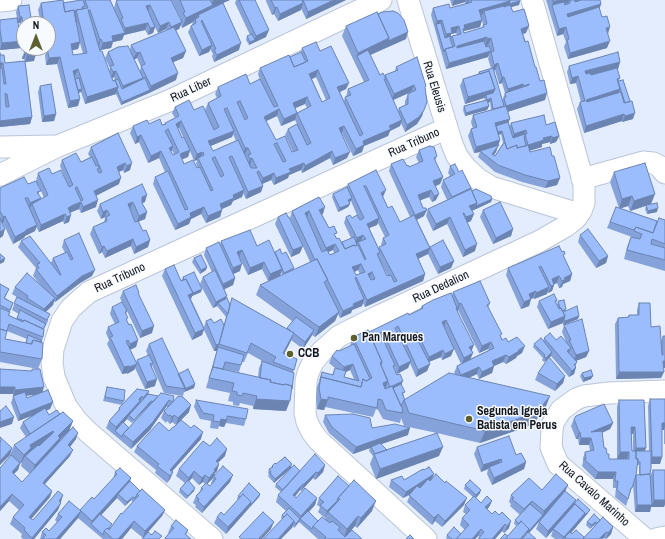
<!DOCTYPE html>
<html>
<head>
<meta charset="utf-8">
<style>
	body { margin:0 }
	#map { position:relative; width:665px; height:539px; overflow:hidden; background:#e4edfd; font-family:"Archivo Narrow",sans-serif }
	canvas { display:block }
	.north { position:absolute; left:16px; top:16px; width:40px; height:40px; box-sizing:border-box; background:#f7fafe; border:1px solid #9b9fa4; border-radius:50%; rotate:0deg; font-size:11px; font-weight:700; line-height:16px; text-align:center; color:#12161d }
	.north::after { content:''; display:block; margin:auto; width:14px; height:18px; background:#5d602e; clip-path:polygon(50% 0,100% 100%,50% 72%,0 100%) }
</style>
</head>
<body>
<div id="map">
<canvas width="665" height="539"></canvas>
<div class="north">N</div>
</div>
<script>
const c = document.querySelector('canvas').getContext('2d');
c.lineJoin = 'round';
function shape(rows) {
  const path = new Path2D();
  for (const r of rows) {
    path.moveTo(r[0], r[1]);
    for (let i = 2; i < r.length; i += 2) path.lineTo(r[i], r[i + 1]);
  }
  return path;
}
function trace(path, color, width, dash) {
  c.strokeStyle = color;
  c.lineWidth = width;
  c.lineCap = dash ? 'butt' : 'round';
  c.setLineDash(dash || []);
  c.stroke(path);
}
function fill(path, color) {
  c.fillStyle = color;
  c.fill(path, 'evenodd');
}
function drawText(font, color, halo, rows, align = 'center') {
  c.font = font + ' "Archivo Narrow",sans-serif';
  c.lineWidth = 3;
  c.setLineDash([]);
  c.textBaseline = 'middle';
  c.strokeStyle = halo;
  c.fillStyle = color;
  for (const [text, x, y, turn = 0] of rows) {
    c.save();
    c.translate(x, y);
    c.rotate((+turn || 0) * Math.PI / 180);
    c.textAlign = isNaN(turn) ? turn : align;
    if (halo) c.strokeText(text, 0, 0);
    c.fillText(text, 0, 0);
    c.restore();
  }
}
const minor = shape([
	[408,0,452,144,457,156,466,168,478,179,491,187,579,214],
	[0,1,11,0],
	[0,147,53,146],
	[0,175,58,146,171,100,381,0],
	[582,179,643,162,653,163,659,166,665,173],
	[212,539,88,432,77,421,66,406,54,377,52,362,53,349,62,321,71,308,89,292,447,128],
	[426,539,319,441,312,432,307,422,305,413,306,381,308,373,313,362,322,351,339,336,379,316,540,241,566,226,576,218,581,211,584,203,584,184,532,0],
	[645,539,558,464,551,447,552,431,553,423,561,410,576,399,584,396,609,393,665,391],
	[656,539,665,537]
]);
trace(minor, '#bac5d8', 23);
trace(minor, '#fff', 21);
fill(shape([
	[83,0,110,0,119,19,114,8,116,1,119,0,230,0,223,3,239,50,214,62,212,56,213,54,210,49,209,52,199,56,188,32,191,26,192,25,193,22,182,28,181,25,179,29,176,30,186,51,183,58,173,62,176,80,149,93,121,105,116,94,85,104,81,92,79,93,78,106,68,108,57,64,46,65,45,55,46,53,45,48,48,48,48,24,41,24,38,10,41,3,63,3],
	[172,1,181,19,181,20,172,2],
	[155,27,158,33,166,29,167,30,131,45,130,50,108,52,105,58,110,68,109,71,100,50,111,48,113,42,122,40,124,35,145,30,148,35,153,33],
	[80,43,83,54,73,55,72,50,78,49],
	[137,58,141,67,140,71,134,60],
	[114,77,115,80,113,81,112,78],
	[236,0,255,0,266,37,249,45,246,40,247,36,250,35,235,3],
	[266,0,346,0,306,19,301,8,301,10,278,21,274,14,272,15,266,1],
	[450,0,520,0,520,1,519,5,511,7,513,12,526,33,523,34,535,67,545,100,507,112,508,122,510,126,511,123,546,125,559,136,556,142,550,144,550,142,542,144,542,147,530,150,530,152,552,156,560,178,557,185,545,188,522,182,495,172,478,157,480,152,474,153,468,136,471,129,473,129,471,122,473,115,491,110,490,102,488,103,489,106,487,110,465,116,463,110,464,106,485,100,484,98,465,104,460,86,463,79,478,74,479,72,491,68,488,59,490,53,490,52,488,57,446,69,431,15,433,8,450,8,465,4,465,2,452,6],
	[482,20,483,25,482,28,464,33,464,31,480,27],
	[456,33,457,35,452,36,451,37,451,34],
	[495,70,499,84,502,83,505,93,502,101,494,71],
	[501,134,503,143,495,156,493,156,496,152,500,140,499,135],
	[546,0,581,0,601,4,599,9,608,33,607,48,568,59,564,47,566,42,563,34,557,36],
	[18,6,24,24,24,48,35,48,34,61,25,62,32,117,30,124,0,127,0,53,0,55,5,63,25,61,24,59,22,59,22,57,24,53,22,43,21,48,0,50,0,20,17,18,16,12],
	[18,23,20,23,21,33,20,33],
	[378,14,406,39,370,55,380,75,385,77,385,75,395,71,396,67,425,89,422,116,417,124,405,132,401,123,400,126,390,131,388,136,364,146,362,152,353,156,342,133,341,133,347,158,333,165,330,158,302,173,301,170,289,175,288,178,274,185,271,180,262,184,263,186,261,192,246,199,243,193,242,197,233,201,231,205,222,209,222,210,220,217,206,223,201,214,191,219,189,224,175,230,153,184,155,177,165,172,159,158,148,163,139,142,135,144,130,133,133,126,149,124,162,125,164,124,165,123,175,118,172,113,175,107,194,110,214,130,205,110,208,103,217,98,215,94,218,87,250,84,260,80,258,74,260,68,290,57,301,52,302,48,320,51,346,89,340,92,344,101,345,97,346,97,348,89,364,82,342,36,346,26],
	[316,77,326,100,322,102,312,79],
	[411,92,412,92,408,94,405,101,405,105,399,108,398,111,393,100],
	[305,104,307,108,297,113,295,108],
	[277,116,281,126,295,120,297,124,288,129,285,135,293,152,292,152,276,140,266,121],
	[178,128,179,128,183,137,182,138],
	[233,134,236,141,213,151,210,146,232,137],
	[172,150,174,154,173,155,171,152],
	[190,151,194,161,197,160,196,164,198,168,184,164,182,159,188,157],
	[620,62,618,69,617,69,620,78,619,81,633,119,622,122,622,121,584,133,577,109,580,102,581,102,576,83,570,84,567,72,569,66],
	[40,86,56,114,54,121,42,122,38,92],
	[118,133,130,170,124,173,123,170,119,172,119,184,96,195,96,207,81,213,79,209,70,212,69,222,64,224,63,221,39,232,36,227,35,231,25,236,24,238,13,244,3,223,3,236,0,238,0,188,28,184,36,181,38,173,52,174,69,187,60,166,62,160,81,162,90,157,88,154,91,147],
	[39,186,44,198,40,200,39,195],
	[419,150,437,156,435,161,443,177,440,184,435,186,436,200,432,202,429,197,420,200,424,216,417,220,430,247,454,261,451,268,438,274,428,254,418,259,425,274,423,281,365,307,363,303,362,306,352,310,351,313,340,318,338,314,335,321,315,337,312,335,311,337,303,349,291,340,284,354,297,359,293,373,292,389,286,411,253,409,253,406,240,403,239,406,233,405,233,402,228,401,230,393,206,388,217,350,217,351,214,351,204,330,202,335,192,340,162,276,165,269,181,281,183,277,201,292,192,296,191,299,204,327,206,321,224,324,226,317,217,306,213,308,200,284,203,277,212,272,204,255,206,248,220,245,221,241,257,246,274,252,282,254,294,270,310,262,290,218,292,211,319,197,323,214,322,214,329,228,337,239,342,242,351,238,344,223,346,217,352,218,357,215,351,201,349,202,350,204,348,207,338,212,332,197,333,194,347,187,348,184,376,170,383,197,388,208,400,222,410,217,389,171,391,164,409,167,419,163,416,157],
	[378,223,385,237,383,238,381,245,382,246,379,247,379,249,369,228,377,225],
	[333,250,334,253,330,255,328,252],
	[239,257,248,275,262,269,268,281,280,276,281,272,282,275,260,285,256,295,292,321,287,329,232,298,230,305,225,299,227,296,224,289,233,285,235,278,233,274,240,271],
	[379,259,388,276,387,276],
	[358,270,360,274,356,275,354,272],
	[248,353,266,363,262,361,259,368,258,377,223,369,239,372,242,362,244,362],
	[450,166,459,172,471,188,471,189,472,191,492,199,491,202,472,211,471,221,467,223,475,251,463,257,447,224,433,231,426,216,428,209,447,200,441,187,443,180,450,176,448,173],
	[614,172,651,204,657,212,647,214,645,209,646,206,630,211,628,206,620,208,657,221,665,220,665,271,624,259,627,247,631,237,632,237,607,228,616,207,619,208,610,182],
	[145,202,142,203,147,212,145,219,138,222,143,231,150,240,148,247,134,254,131,246,105,258,102,252,99,254,90,234,93,227,104,222,105,218,105,217,101,219,97,211,100,204],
	[483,210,513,229,511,236,493,244,480,217],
	[278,217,300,253,291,257,275,224],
	[580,235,608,256,606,263,596,268,578,242],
	[64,240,92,276,80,283,55,302,54,301,53,305,46,312,48,321,44,329,43,337,42,341,42,359,38,369,0,362,0,284,9,289,5,298,13,303,9,315,16,319,19,314,12,310,17,297,12,294,15,287,42,287,33,276,36,268,18,247,21,241,51,263,53,258,65,253,62,247],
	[7,331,27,339,25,343,5,339],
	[564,257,572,274,570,281,563,284,562,287,559,288,557,283,554,284,552,291,548,293,547,291,547,294,534,299,533,298,531,299,529,306,521,309,506,275,508,268],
	[194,258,207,267,206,270,200,274,192,262],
	[123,291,139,293,139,294,152,333,140,338,127,311,126,315,127,321,138,340,136,347,130,350,136,363,137,360,148,356,146,351,149,344,178,374,195,384,194,388,184,392,183,396,164,393,152,365,152,367,155,386,145,389,135,368,134,370,127,374,127,373,122,374,107,344,109,340,106,333,108,327,115,324,110,314,112,307,126,310,120,298],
	[453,292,490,303,488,308,502,340,508,342,522,353,517,356,516,358,506,364,503,362,494,366,492,373,479,379,477,374,469,378,545,409,532,425,480,443,437,433,439,456,376,479,370,464,373,456,369,451,370,448,353,454,329,433,323,422,325,415,372,428,408,435,381,444,387,450,437,433,404,426,401,418,400,423,383,419,378,410,376,409,373,417,325,407,324,410,317,409,316,398,317,387,322,372,332,375,335,368,329,363,332,356,339,351,350,346,353,337,369,332,409,315,420,309,422,306,452,296],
	[458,310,479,353,488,349,489,350,470,359,473,353,457,311],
	[444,327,461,364,457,366,454,373,455,374,405,400,403,396,404,396,401,385,394,368,394,367,397,374,408,368,410,363,416,377,427,371,430,364,429,362,441,357,442,360,451,356],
	[350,370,354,379,344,377,346,372],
	[557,300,556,303,557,305,558,301,566,310,579,316,578,319,563,325,563,323,548,329,537,307,539,301],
	[639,303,651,327,661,341,663,336,665,368,664,368,661,378,616,379,615,324,618,318,628,317,629,315,637,315,637,310],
	[564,325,589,351,586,357,576,361,575,366,576,367,574,374,569,377,551,356,544,362,542,360,543,358,533,347,534,344,543,341,544,338,556,340,567,344,562,332],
	[32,369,42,392,53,402,50,409,46,410,49,415,60,414,73,421,69,431,60,440,59,442,76,439,70,447,70,456,45,484,52,491,50,497,31,519,33,520,60,503,58,510,34,539,23,539,21,537,22,534,10,524,13,517,19,510,9,501,0,511,0,468,11,456,10,455,14,445,26,437,20,428,23,422,31,416,18,421,11,403,13,397,13,394,0,394,32,371],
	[37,394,27,398,26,396],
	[22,462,21,466,30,474,22,482,14,474,18,470,20,464],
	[538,373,565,376,563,383,555,391,535,380],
	[582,373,593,376,591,379,583,382,580,376],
	[107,387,124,401,122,405,137,389,148,394,158,396,173,402,189,412,176,425,172,422,170,424,167,421,166,423,161,418,164,411,168,407,166,407,150,430,131,449,106,428,109,421,118,411,119,408,122,405,103,401],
	[150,404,129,428,123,423,127,419,132,423],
	[650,399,665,399,665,444,664,444,664,430,662,430,662,457,660,464,651,464,650,474,650,476,653,470,665,470,665,504,664,507,651,507,650,512,635,512,633,484,626,506,615,497,616,488,613,488,613,479,595,479,582,466,583,462,583,458,585,452,590,451,589,445,579,445,578,439,576,439,571,426,574,419,613,423,610,429,602,433,604,448,609,459,617,459,617,407,619,400,644,400,646,448,645,451,649,451,648,406],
	[631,434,633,434,633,451,632,451],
	[637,465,639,465,639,475,636,475],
	[196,400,246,419,244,426,226,423,224,427,219,426,218,429,210,428,211,421,200,419,194,407],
	[169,431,201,439,172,471,173,472,170,479,167,483,155,473,156,470,134,452,137,446],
	[210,446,225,456,218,463,219,464,217,471,215,473,213,478,207,484,210,486,212,484,211,483,214,476,230,482,202,513,195,507,196,505,193,503,196,496,200,491,201,488,205,484,203,482,199,485,192,478,189,481,194,491,186,499,179,492,180,489,185,483,176,476,179,469],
	[477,447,516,455,526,462,524,469,492,485,487,474,488,469,481,472,474,454],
	[276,464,291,468,274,483,268,476,269,474,268,473,269,469,271,468,272,466],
	[325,465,323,472,315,480,313,478,301,491,300,490,295,497,296,498,317,498,315,505,309,512,318,521,325,519,326,516,325,518,318,512,320,507,317,505,319,498,338,476,372,511,357,528,355,526,345,537,362,539,318,539,299,522,294,528,293,526,292,528,281,518,282,515,286,511,276,502,278,495,281,492,275,487,276,484,300,471],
	[424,470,434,474,432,478,464,505,442,527,435,521,432,525,407,502,410,495,403,498,389,487,391,480,404,480],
	[115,472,131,478,130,481,140,491,165,510,162,516,146,534,162,536,143,538,131,528,122,539,103,539,78,518,60,539,40,539,42,532,49,531,57,522,55,520,58,514,80,510,94,499,113,479],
	[117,498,125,506,131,500,133,502,111,528,101,515],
	[465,485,480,493,476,498,481,503,492,501,489,507,487,509,492,514,509,528,504,533,502,531,495,539,478,539,480,537,478,536,475,539,447,539,446,538,447,535,461,534,465,530,460,525,462,518,466,514,463,512,465,505,473,497,464,489],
	[542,490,565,491,576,500,574,504,588,513,571,533,572,534,584,537,595,526,594,525,590,529,586,525,587,522,600,520,613,527,611,534,606,539,604,538,603,539,555,539,551,536,553,530,546,538,536,529,539,522,551,508,529,532,508,536,517,526,514,524,515,520,520,515,510,506,511,504,509,502,511,495],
	[260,494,259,497,226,534,214,523,217,517,224,515,238,500,237,499,238,496],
	[171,526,188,530,186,535,191,539,164,539,169,533,168,533]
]), '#85a3da');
fill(shape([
	[213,0,230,0,211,8,199,17,198,15,196,21,195,19,193,22,182,28,186,18,211,6],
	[334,0,346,0,306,19,308,12],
	[454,0,466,0,465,2,452,6],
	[467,0,469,0,468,4,466,5],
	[560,0,581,0,570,3,570,0,568,3,552,5,553,2],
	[510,1,508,8,484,11,482,15,477,17,479,10],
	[520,1,519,5,508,8,509,4],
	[303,3,301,10,278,21,280,14],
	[601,4,599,11,565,20,567,14],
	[150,5,148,12,146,6],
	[277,7,274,14,272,15,275,8],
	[20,17,22,17,20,23,17,23],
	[442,20,439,26,436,24,434,28,437,21],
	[482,20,480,27,464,31,463,35,461,36,464,25],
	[169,22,166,29,158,33,160,26],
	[182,22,179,29,168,34,171,27],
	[148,23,145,30,124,35,122,40,113,42,111,48,100,50,103,43,112,36,123,34,125,28],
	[459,26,456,33,451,34,450,39,444,41,446,34,451,28],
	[529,26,526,33,519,35,521,29],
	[155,27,153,33,148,35,150,28],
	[566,27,563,34,557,36,559,29],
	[610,27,608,34,606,28],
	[269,30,266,37,253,43,256,36],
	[408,32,406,39,359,60,357,56,358,53,389,38],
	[487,37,484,44,454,52,457,46],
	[491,38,488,45,485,46,487,39],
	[101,39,99,46,97,46,100,40],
	[255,40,253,43,249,45,250,42],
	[23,41,21,48,0,50,2,43],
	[610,41,607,48,568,59,570,53],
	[80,42,78,49,69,51,71,44],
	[241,43,239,50,214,62,217,55],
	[212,45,209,52,199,56,202,50],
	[186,51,183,58,169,64,171,58],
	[491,51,488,57,446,69,449,63],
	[27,52,24,59,22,59,25,53],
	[140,52,137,58,133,60,136,53],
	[36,54,34,61,25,62,27,55],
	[60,57,57,64,46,65,49,58],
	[620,62,618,69,582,78,585,71],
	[0,63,3,63,0,70],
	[498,63,495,70,492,71,494,65],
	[78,69,75,76,70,77,73,71],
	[318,70,316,77,307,81,309,74],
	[116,71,114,77,111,79,113,72],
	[178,73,176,80,149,93,121,105,122,102,150,90,151,86],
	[578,76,576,83,570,84,572,78],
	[502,77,504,77,502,83,499,84],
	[143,78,140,84,121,93,123,86],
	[349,83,346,89,335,94,337,87],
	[523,84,521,91,506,95,508,89],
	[414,85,411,92,391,101,394,94],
	[118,87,116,94,85,104,87,97],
	[82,89,81,92,76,93,77,90],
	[495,89,492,96,486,95,484,98,465,104,468,97],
	[620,89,618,96,584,107,586,100],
	[547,93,545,100,504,113,506,106],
	[307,97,305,104,291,110,293,103],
	[491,98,490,102,486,103,487,100],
	[80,99,78,106,68,108,70,101],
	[489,106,487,110,465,116,466,113],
	[279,109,277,116,262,123,264,117],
	[424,110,422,116,417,124,405,132,407,125],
	[297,113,295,120,281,126,284,119],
	[635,113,633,119,622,122,625,116],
	[56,114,54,121,42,122,44,116],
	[624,114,622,121,584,133,586,126],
	[32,117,30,124,0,127,0,121],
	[510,119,507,126,495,129,495,123],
	[402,120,400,126,390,131,388,136,364,146,362,152,353,156,356,149,363,141,389,126],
	[181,121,179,128,173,131,176,124],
	[344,126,342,133,337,135,339,128],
	[526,130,523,137,511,141,514,134],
	[234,131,232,137,206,148,208,141],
	[502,131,501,134,495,136,496,133],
	[141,135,139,142,135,144,137,137],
	[552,136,550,142,542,144,542,147,526,152,528,145,543,138],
	[559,136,556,142,550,144,552,138],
	[500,140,496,152,491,159,480,151,480,152,474,153,476,147],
	[173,146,171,153,169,148],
	[245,148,248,148,245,154,243,155],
	[190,150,188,157,178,161,180,154],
	[161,151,159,158,148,163,151,156],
	[332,151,330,158,302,173,305,166],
	[203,152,200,159,198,158,197,160,194,161,197,154],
	[350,152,347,158,333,165,335,158],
	[252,158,250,165,248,166,250,159],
	[125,163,123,170,114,174,117,167],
	[132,163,130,170,124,173,127,166],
	[304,163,301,170,289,175,288,178,274,185,276,178,289,169],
	[274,173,271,180,260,185,263,178],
	[443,177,440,184,431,188,433,181],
	[121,178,119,184,92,198,94,191],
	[560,178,557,185,545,188,548,181],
	[263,186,261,192,246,199,248,192],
	[471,188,469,194,449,204,452,197],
	[244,190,242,197,233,201,231,205,217,211,220,204,233,195],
	[386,190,383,197,381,193],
	[431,190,429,197,416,202,418,195],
	[439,194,436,200,432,202,434,196],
	[655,194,651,204,630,211,634,201],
	[147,195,145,202,140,204,142,197],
	[632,196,628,206,619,209,622,199],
	[41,198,38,205,32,204,30,208,28,210,30,203],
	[352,198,351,201,346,204,348,200],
	[492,199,491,202,467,213,469,206,477,203],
	[98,200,96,207,81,213,83,207],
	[81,202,79,209,65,215,68,208],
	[133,202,130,209,128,204],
	[350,204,348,207,338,212,340,208],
	[204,207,201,214,191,219,189,224,175,230,178,224,190,213],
	[325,207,323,214,317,216,319,210],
	[658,208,657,212,647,214,648,211],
	[107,210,105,217,101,219,103,212],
	[222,210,220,217,206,223,208,216],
	[427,210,424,216,412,222,415,215],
	[309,211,307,218,305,213],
	[147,212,145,219,137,222,139,216],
	[65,214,63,221,39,232,41,225],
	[474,214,471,221,464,224,466,217],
	[71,215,69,222,64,224,67,217],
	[5,216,3,223,0,224,3,217],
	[450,217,447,224,433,231,436,224],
	[379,218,377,225,364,230,367,224],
	[37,225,35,231,25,236,24,238,13,244,15,237,26,230],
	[5,229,3,236,0,238,0,232],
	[513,229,511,236,493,244,496,238],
	[363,235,361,241,354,245,357,238],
	[133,239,131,246,105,258,107,251],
	[150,240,148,247,134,254,136,247],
	[335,244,333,250,324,254,326,248],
	[477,244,475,251,463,257,465,250],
	[104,246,102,252,99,254,102,247],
	[303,246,300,253,291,257,293,250],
	[430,248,428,254,413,261,416,254],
	[242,250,239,257,237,252],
	[608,256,606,263,596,268,599,261],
	[5,258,4,262,0,264,0,261],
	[454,261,451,268,438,274,440,267],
	[264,262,262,269,248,275,250,268],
	[242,264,240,271,231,275,233,268],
	[361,264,358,270,350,274,352,267],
	[207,267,206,270,200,274,201,270],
	[282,269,280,276,268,281,270,274],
	[95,270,92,276,80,283,55,302,57,296,82,276],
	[372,272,369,279,368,274],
	[425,274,423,281,365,307,367,300],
	[572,274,570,281,563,284,562,287,559,288,564,278],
	[559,276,557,283,550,286,552,279],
	[235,278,233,285,221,291,223,284],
	[554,285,552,291,548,293,551,286],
	[549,287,547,294,534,299,536,293],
	[202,289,201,292,192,296,191,299,188,295],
	[536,291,533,298,527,301,529,294],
	[227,296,224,302,218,303,217,306,213,308,216,302],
	[55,298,53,305,42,315,44,309],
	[364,299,362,306,352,310,351,313,340,318,343,311,353,304],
	[531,299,529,306,521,309,524,302],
	[461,303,458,310,456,311,459,304],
	[339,312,335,321,315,337,319,327],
	[565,316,563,323,548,329,551,322],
	[579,316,578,319,563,325,565,321],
	[446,320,444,327,442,322],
	[154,326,152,333,140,338,142,331],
	[204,329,202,335,192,340,195,333],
	[314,330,311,337,303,349,305,342],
	[294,333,290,343,279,363,283,353],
	[138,340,136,347,127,351,130,344],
	[491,342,488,349,479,353,482,346],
	[219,344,217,351,214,351,216,345],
	[474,345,471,352,469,347],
	[525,346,522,353,517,356,516,358,506,364,509,357],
	[571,348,568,355,567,351],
	[454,349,451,356,442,360,445,354],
	[443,350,441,357,426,363,429,357],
	[589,351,586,357,573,362,576,355],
	[552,352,551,356,544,362,546,358],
	[473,353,470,360,462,364,464,358],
	[506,355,503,362,494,366,492,373,479,379,482,372,492,361],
	[411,361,408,368,397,374,399,367],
	[663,361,665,361,665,368,661,368],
	[577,362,574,369,576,367,574,374,569,377,574,365],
	[137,364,134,370,127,374,129,367],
	[353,364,350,370,342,374,344,367],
	[430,364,427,371,416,377,418,370],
	[129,366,127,373,122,374,124,367],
	[479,367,477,374,459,382,461,375],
	[619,372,664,372,661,378,616,379],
	[565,376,563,383,555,391,557,384],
	[593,376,591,379,583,382,584,378],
	[157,379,155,386,145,389,147,382],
	[388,381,384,391,383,383],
	[403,381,400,388,390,392,390,387],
	[195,384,194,388,184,392,186,389],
	[0,387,15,387,13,394,0,394],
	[44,387,42,394,13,397,15,390],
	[149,391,147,398,141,404,143,398],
	[142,396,138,408,129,415,127,419,116,432,115,431,116,427],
	[550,396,545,409,532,425,480,443,485,431],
	[256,399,290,401,286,411,253,409],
	[321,399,328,400,324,410,317,409],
	[169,400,166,407,150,430,131,449,133,442],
	[151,401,150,404,132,423,134,420],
	[53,402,50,409,18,421,20,415],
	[191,405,189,412,176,425,178,418],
	[174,415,172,422,170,424,172,417],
	[14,417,12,424,0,428,0,422],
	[221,419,227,420,224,427,219,426],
	[73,421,69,431,60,440,57,448,31,475,35,465,58,436],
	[613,423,610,429,590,438,591,438,589,445,579,445,581,438,591,432],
	[662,423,665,423,665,427,664,430,659,430],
	[631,427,635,427,633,434,628,434],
	[410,428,408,435,353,454,356,447],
	[53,431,50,440,25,456,22,462,20,464,24,455,30,445],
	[203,432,201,439,168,476,170,470],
	[579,432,580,432,578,439,576,439],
	[78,433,76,439,66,452,68,445],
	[443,447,439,456,376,479,380,469],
	[12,448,10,455,0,465,0,461],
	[636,448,646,448,643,454,634,451],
	[227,449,225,456,213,467,216,461],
	[73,450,70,456,43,486,43,483,46,479],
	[620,452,629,452,627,459,617,459],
	[652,457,662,457,660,464,650,464],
	[501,459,498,465,489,467,488,469,481,472,483,465],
	[526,462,524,469,492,485,494,478],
	[20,463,18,470,9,478,12,472],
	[219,464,217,471,215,473,213,478,206,485,209,478,214,470],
	[292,464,291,468,274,483,275,479],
	[325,465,323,472,315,480,318,473],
	[194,471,192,478,186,484,189,478],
	[173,472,170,479,167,483,170,476],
	[316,472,313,478,301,491,304,484],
	[598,472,616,472,613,479,595,479],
	[434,474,431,481,403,498,406,492],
	[205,475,203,482,199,485,202,478],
	[233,475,230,482,202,513,204,507],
	[131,478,128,485,118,494,117,498,92,525,91,524,92,521],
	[303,484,300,490,290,502,293,495],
	[568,485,565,492,524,539,521,539,529,529,543,515,544,511],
	[195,488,194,491,186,499,188,496],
	[481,490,480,493,475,499,476,495],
	[52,491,50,497,27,524,29,517],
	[12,494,9,501,0,511,0,507],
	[260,494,259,497,248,509,250,506],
	[63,495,61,502,56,508,59,501],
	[133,497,131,500,125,506,127,502],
	[317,498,315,505,301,520,300,519,299,522,294,528,296,524,300,519,301,516],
	[467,498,464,505,442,527,445,521],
	[576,500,573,507,569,510,568,513,546,538,548,531],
	[654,500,665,500,665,504,664,507,651,507,650,512,635,512,637,505,652,505],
	[337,501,335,507,328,512,325,518,327,511],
	[376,501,372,511,357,528,361,518],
	[492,501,489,507,483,514,485,507],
	[532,501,529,508,521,516,524,509],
	[251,502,248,509,226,534,228,527],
	[61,503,58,510,34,539,31,539],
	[165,510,162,516,143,538,145,531],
	[590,510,588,513,566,539,564,537,585,513],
	[81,511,78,518,60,539,56,539],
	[438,514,435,521,432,525,434,518],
	[358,516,355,526,343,539,347,529],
	[134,521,131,528,122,539,118,539],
	[294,521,292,528,281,539,278,539],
	[511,521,509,528,504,533,507,526],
	[274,522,271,529,262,539,259,539],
	[595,522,594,525,590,529,592,525],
	[505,524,502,531,495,539,492,539],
	[613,527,611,534,606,539,608,533],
	[481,529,478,536,475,539,472,539],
	[606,532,604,538,599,539]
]), '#6c84b1');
const building = shape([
	[63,0,65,12,74,10,80,42,71,44,73,55,87,53,76,10,88,8,85,0,110,0,125,33,112,36,113,41,103,43,101,39,100,40,90,10,88,10,100,51,102,51,113,81,115,80,118,87,87,97,78,69,73,71,80,99,70,101,60,57,49,58,47,48,49,48,48,24,44,24,41,3,63,0],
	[81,0,83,0,85,6,82,7,83,9,76,10,75,14,77,22,76,22,74,10,65,12,63,3,81,0],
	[119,0,171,0,182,22,171,27,169,22,160,26,150,5,146,6,155,27,150,28,148,23,125,28,121,19,123,18,116,1,119,0],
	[180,0,210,0,213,5,186,18,183,13,185,12,180,0],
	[239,0,255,0,269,30,256,36,239,0],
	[271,0,302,0,303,3,280,14,277,7,275,8,271,0],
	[303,0,334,0,308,12,303,0],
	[471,0,510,0,510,1,479,10,482,20,464,25,465,28,463,29,464,33,484,27,483,25,487,24,484,11,504,6,504,7,510,5,513,12,524,9,529,26,521,29,525,42,528,41,535,67,536,67,540,81,544,80,547,93,506,106,504,98,506,97,505,93,529,85,529,84,524,86,523,84,508,89,504,77,502,77,498,63,494,65,491,52,494,51,491,38,487,39,487,37,457,46,457,48,484,41,486,47,489,46,491,51,449,63,445,49,455,46,452,36,461,34,459,26,451,28,452,33,446,34,442,20,437,21,433,8,449,4,450,8,472,2,471,0],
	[510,0,520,0,520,1,509,4,510,1,510,0],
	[553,0,560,0,553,2,553,0],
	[570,0,575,0,575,2,581,0,600,0,601,4,567,14,568,17,599,7,602,17,607,16,610,27,606,28,610,41,570,53,567,40,569,39,566,27,559,29,552,5,564,2,565,5,570,3,570,0],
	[223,3,241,43,217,55,214,50,216,49,202,20,201,21,212,45,202,50,191,26,196,23,195,19,199,17,198,15,223,3],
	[29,5,32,24,24,24,24,31,22,17,20,17,18,6,29,5],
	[393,11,398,13,404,20,408,32,388,41,389,38,378,14,383,12,393,11],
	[377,12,389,38,358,53,346,26,377,12],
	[17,18,20,33,22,33,23,41,2,43,0,30,0,20,17,18],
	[441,23,445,38,451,36,451,37,450,39,453,47,445,49,444,52,436,24,441,23],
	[174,27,186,51,171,58,178,73,151,86,141,66,145,64,140,52,136,53,131,45,174,27],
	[252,34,255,40,250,42,247,36,252,34],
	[316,42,320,51,331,46,349,83,337,87,360,136,363,134,345,97,351,95,348,89,369,80,357,56,368,50,380,75,383,73,386,79,384,79,402,120,389,126,391,129,363,141,364,145,356,149,344,126,339,128,350,152,335,158,332,151,305,166,304,163,289,169,291,172,276,178,274,173,263,178,259,171,257,172,263,186,248,192,232,156,229,157,244,190,233,195,234,198,220,204,222,210,208,216,204,207,190,213,191,217,178,224,155,177,168,171,185,210,188,209,170,170,161,151,151,156,141,135,137,137,133,126,147,120,149,124,160,119,162,125,166,124,165,123,179,116,175,107,189,100,194,110,203,106,214,130,219,127,208,103,221,96,218,87,246,74,250,84,260,79,274,107,278,106,260,68,289,55,294,67,308,61,302,48,316,42],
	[318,70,330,98,322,102,309,74,318,70],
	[307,97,311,106,297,113,293,103,307,97],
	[240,101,248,118,245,120,237,102,240,101],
	[227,108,245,148,248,148,251,154,248,155,250,159,252,158,257,168,251,168,238,140,213,151,208,141,234,131,224,109,227,108],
	[279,109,284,119,297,113,311,143,307,145,297,124,288,129,298,150,292,152,285,136,276,140,264,117,279,109],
	[181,121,197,154,203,152,204,155,198,158,213,190,211,191,200,167,197,168,193,160,184,164,180,154,190,150,184,137,182,138,176,124,181,121],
	[168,129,179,152,173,155,169,148,173,146,165,131,168,129],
	[277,143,286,161,283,162,274,144,277,143],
	[215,157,224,175,221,177,212,158,215,157],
	[128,46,143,78,123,86,116,71,113,72,110,66,114,65,108,52,118,47,128,46],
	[26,48,35,48,36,54,27,55,27,52,25,53,25,50,26,49,26,48],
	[301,52,306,62,294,67,290,57,301,52],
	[618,52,620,62,585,71,586,74,590,73,591,75,617,68,620,78,617,79,620,89,586,100,587,102,621,92,624,103,632,101,635,113,625,116,624,114,586,126,580,102,585,101,578,76,572,78,569,66,618,52],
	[0,53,0,55,4,55,5,63,25,61,32,117,0,121,0,68,2,68,4,84,6,84,3,63,0,63,0,53],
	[5,94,7,94,9,107,6,107,5,94],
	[417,57,426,86,425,87,427,102,424,110,419,117,407,125,399,108,408,104,408,94,416,90,414,85,394,94,385,75,398,70,396,67,417,57],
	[493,68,504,106,493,109,491,98,487,100,486,95,493,93,495,89,489,71,480,74,479,72,493,68],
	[489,71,495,89,468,97,463,79,489,71],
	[79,78,82,89,78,90,75,79,79,78],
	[145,78,150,90,122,102,117,90,118,87,115,80,113,81,118,79,122,89,145,78],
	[623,80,630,101,625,103,618,81,623,80],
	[51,84,56,114,44,116,40,86,51,84],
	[487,100,489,106,466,113,464,106,487,100],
	[506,106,510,119,495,123,500,140,476,147,471,129,477,127,473,115,506,106],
	[544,115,546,125,555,122,559,136,552,138,552,136,543,138,544,140,528,145,530,152,550,147,552,156,554,156,560,178,548,181,525,175,498,165,480,151,499,145,492,154,495,156,503,144,505,143,507,149,517,145,517,148,528,145,525,134,527,134,526,130,514,134,511,123,544,115],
	[508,122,513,138,525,134,525,135,524,137,526,146,517,148,517,145,507,149,502,131,498,132,496,126,508,122],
	[118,133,132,163,127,166,125,163,117,167,121,178,94,191,98,200,83,207,81,202,73,205,68,208,71,215,67,217,65,214,41,225,32,204,48,195,38,173,49,168,52,174,61,170,69,187,73,185,62,160,76,153,81,162,92,157,96,166,98,165,99,168,97,169,99,173,102,172,91,147,118,133],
	[77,187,83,200,81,201,75,188,77,187],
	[430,146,434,147,437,156,434,158,443,177,433,181,439,194,434,196,431,190,418,195,423,208,426,208,427,210,415,215,391,164,403,159,407,166,408,165,409,167,423,161,419,150,430,146],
	[645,163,655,194,634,201,632,196,622,199,614,172,645,163],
	[455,164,459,172,462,170,471,188,452,197,443,180,455,174,450,166,455,164],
	[376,170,386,190,381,193,388,208,392,206,400,222,414,215,430,248,416,254,425,274,367,300,356,277,355,278,364,299,353,304,354,306,343,311,317,259,315,260,292,211,319,197,325,207,319,210,329,228,334,226,337,233,334,234,337,239,339,238,345,249,354,245,354,246,358,245,365,260,366,259,358,242,366,239,363,235,357,238,346,217,350,215,352,218,357,215,360,220,364,218,348,184,376,170],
	[364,186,366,186,389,235,383,238,386,244,379,247,397,281,394,282,391,275,387,276,377,254,380,252,367,224,379,218,364,186],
	[309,211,326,248,335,244,339,251,330,255,327,250,322,252,305,213,309,211],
	[361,264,365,272,356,275,352,267,361,264],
	[372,272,375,279,371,280,368,274,372,272],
	[24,177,28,184,36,181,41,191,37,192,41,198,30,203,28,198,25,198,37,225,26,230,26,231,15,237,5,216,3,217,0,211,0,188,24,177],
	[142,184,147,195,142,197,142,203,147,212,139,216,133,202,128,204,135,222,138,221,143,231,146,230,150,240,136,247,133,239,107,251,104,246,102,247,93,227,107,221,106,217,110,215,107,210,103,212,100,204,142,184],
	[347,187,352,198,348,200,350,204,340,208,333,194,347,187],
	[471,189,477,203,469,206,474,214,466,217,464,213,463,213,477,244,465,250,450,217,436,224,428,209,471,189],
	[476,189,491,196,492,199,476,206,477,203,472,191,476,189],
	[500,202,513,229,496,238,483,210,500,202],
	[657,203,658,208,648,211,646,205,657,203],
	[616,207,657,221,653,233,636,227,634,230,610,222,616,207],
	[286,213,288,217,289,217,303,246,293,250,278,217,286,213],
	[0,218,5,229,0,232,0,218],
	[659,218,665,220,665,244,652,239,651,244,665,248,665,260,627,250,631,237,640,239,642,234,634,231,636,227,653,233,659,218],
	[588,229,608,256,599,261,580,235,588,229],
	[250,230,257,246,269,240,282,269,270,274,264,262,250,268,242,250,237,252,242,264,233,268,221,241,250,230],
	[79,233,95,270,82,276,57,296,36,269,39,268,37,264,40,263,21,241,30,236,60,275,61,275,53,258,67,252,71,260,73,259,64,240,79,233],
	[354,237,357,245,354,246,354,245,345,249,342,242,354,237],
	[443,240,454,261,440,267,430,247,443,240],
	[219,242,235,278,223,284,206,248,219,242],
	[559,246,562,252,564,251,565,254,563,255,572,274,564,278,565,280,562,281,559,276,552,279,554,285,551,286,541,266,539,267,549,287,536,293,536,291,529,294,531,299,524,302,508,268,559,246],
	[280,249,282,254,286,252,294,268,284,273,275,252,280,249],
	[0,254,5,258,0,261,0,254],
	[201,255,207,267,201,270,194,258,201,255],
	[317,259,328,280,324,282,339,312,319,327,260,285,317,259],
	[174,265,181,281,186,279,193,293,188,295,204,329,195,333,165,269,174,265],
	[215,270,227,296,216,302,203,277,215,270],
	[194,272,202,289,193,293,186,279,184,280,183,277,194,272],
	[27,273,55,298,44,309,27,298,28,296,15,287,27,273],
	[480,281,490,303,487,305,502,334,500,335,502,340,506,338,508,342,517,337,525,346,518,350,519,351,509,357,506,355,492,361,494,366,482,372,479,367,461,375,457,366,494,348,491,342,482,346,461,303,459,304,453,292,480,281],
	[0,284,9,289,4,298,13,303,10,310,0,305,0,284],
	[136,285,139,293,138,293,154,326,142,331,123,291,136,285],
	[451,293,457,308,456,308,459,315,474,345,469,347,473,353,464,358,446,320,442,322,454,349,445,354,443,350,429,357,417,332,414,333,430,364,418,370,398,326,395,328,411,361,399,367,383,332,380,333,395,365,393,366,397,375,400,374,403,381,390,387,381,365,382,362,369,332,408,313,409,315,423,308,422,306,433,300,451,293],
	[554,294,557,300,555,301,559,309,561,308,565,316,551,322,539,301,554,294],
	[17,297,50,314,47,320,14,303,17,297],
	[227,298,230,305,228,314,218,303,227,298],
	[232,298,294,333,283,353,297,359,294,370,273,362,276,357,251,343,247,353,219,344,232,298],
	[564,300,566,309,562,311,561,308,560,308,558,301,564,300],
	[122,302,127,311,125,312,128,318,126,319,129,325,131,324,138,340,130,344,128,340,126,341,137,364,129,367,129,366,124,367,110,337,113,336,108,327,119,322,112,307,122,302],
	[639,303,650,303,651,327,660,326,662,355,663,355,663,336,665,336,665,361,663,361,664,372,619,372,618,318,629,317,629,315,639,315,639,303],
	[577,306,579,316,565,321,564,320,565,316,563,312,577,306],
	[0,308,10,312,8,315,23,322,24,320,44,329,43,337,9,324,7,331,0,329,0,308],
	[20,310,46,324,43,329,24,320,24,321,17,318,20,310],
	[296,317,314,330,305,342,287,328,296,317],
	[211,319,214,323,221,319,224,325,219,344,216,345,206,321,211,319],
	[582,319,589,351,576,355,569,340,571,340,564,325,582,319],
	[0,329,7,331,5,339,32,344,33,340,43,343,42,359,0,352,0,329],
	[368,330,382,362,380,363,388,381,383,383,385,389,392,386,403,410,402,410,403,413,386,410,382,400,378,399,377,408,328,397,328,400,321,399,319,388,321,377,361,387,363,379,366,381,372,378,353,337,368,330],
	[550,333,556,340,561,336,571,348,567,351,577,362,574,365,576,367,572,371,544,338,550,333],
	[28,335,42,341,41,342,33,340,31,344,26,343,28,335],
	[162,338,186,389,166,386,149,344,162,338],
	[541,338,552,352,546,358,544,357,545,355,534,344,541,338],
	[354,344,370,379,366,381,363,379,361,387,321,377,320,380,322,372,333,375,335,368,346,371,344,377,359,381,353,364,344,367,332,356,337,350,339,351,354,344],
	[218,347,244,355,241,365,225,362,223,369,213,367,212,370,218,347],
	[149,355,153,363,150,364,157,379,147,382,137,360,149,355],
	[549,357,565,376,557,384,538,373,549,357],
	[262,361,294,373,292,389,292,386,285,384,284,385,270,382,271,380,260,378,262,361],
	[213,367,271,380,270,382,284,385,285,384,292,386,290,401,256,399,257,396,243,393,242,396,237,395,237,392,232,391,234,383,209,378,213,367],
	[0,369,32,371,32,369,40,369,44,387,15,390,15,387,0,387,0,369],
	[188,369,195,384,185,389,178,374,188,369],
	[591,370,593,376,584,378,582,373,591,370],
	[449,373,550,396,537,412,485,431,409,413,404,400,449,373],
	[401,384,405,392,402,393,405,400,404,400,401,406,393,388,401,384],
	[107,387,125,390,124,401,105,397,107,387],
	[137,389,149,391,143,398,142,396,139,399,140,401,116,427,109,421,120,409,119,408,137,389],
	[48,390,53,402,20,415,13,396,25,392,27,398,48,390],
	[161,393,174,396,173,402,178,396,183,397,191,405,178,418,174,415,172,417,170,415,168,416,164,411,173,402,169,400,152,423,133,442,123,434,161,393],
	[148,394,158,396,153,402,151,401,134,420,129,415,148,394],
	[650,399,665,399,665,423,662,423,662,457,652,457,650,399],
	[196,400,248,409,246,419,227,416,227,420,221,419,220,422,213,421,214,415,203,413,196,400],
	[619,400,644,400,646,448,636,448,635,427,631,427,632,451,636,451,636,459,638,459,636,475,650,474,652,505,637,505,636,475,632,488,631,488,628,499,617,490,618,481,615,481,616,472,598,472,584,459,586,459,585,452,594,450,591,438,581,438,580,432,579,432,574,419,576,416,604,404,613,423,591,432,602,431,604,448,606,448,607,454,609,454,609,459,629,459,629,452,620,452,619,400],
	[6,406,14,417,0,422,0,411,6,406],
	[45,408,49,415,57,410,60,414,30,434,23,422,45,408],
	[63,412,73,421,58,436,60,438,35,465,25,456,38,445,39,446,54,432,53,431,30,445,31,448,24,455,14,445,63,412],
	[353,414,370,418,372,428,395,424,410,428,356,447,332,427,325,415,353,414],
	[181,420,191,428,194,425,203,432,170,470,173,472,170,476,157,466,159,464,137,446,159,422,169,431,173,427,174,427,181,420],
	[123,422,129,428,123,434,122,437,115,431,123,422],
	[73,427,78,433,68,445,73,450,46,479,43,483,52,491,29,517,33,520,58,491,63,495,59,501,61,503,32,538,24,530,25,528,13,517,24,505,12,494,0,507,0,468,11,455,20,463,12,472,22,482,73,427],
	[437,433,443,447,380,469,374,454,437,433],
	[509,436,516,455,521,453,526,462,494,478,489,467,502,462,501,459,483,465,477,447,509,436],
	[0,437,12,448,0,461,0,442,1,441,0,440,0,437],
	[217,438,227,449,216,461,219,464,214,470,215,471,209,478,205,475,202,478,194,471,189,478,179,469,203,441,210,446,217,438],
	[380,443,387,450,375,454,371,447,380,443],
	[636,451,651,451,651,468,650,474,640,475,640,462,638,462,638,459,636,459,636,451],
	[315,454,325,465,318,473,316,472,304,484,303,484,293,495,296,498,305,488,317,498,301,516,278,495,315,454],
	[285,457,292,464,275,479,270,473,271,472,269,469,273,467,272,466,275,463,276,464,285,457],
	[294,465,300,471,283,490,276,484,294,465],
	[223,466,233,475,204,507,198,501,199,499,196,496,203,489,201,488,206,483,210,486,216,479,214,476,223,466],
	[429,467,434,474,406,492,391,480,402,476,404,480,423,469,424,470,429,467],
	[120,468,131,478,92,521,80,510,92,497,94,499,117,474,115,472,120,468],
	[653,470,665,470,665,500,654,500,653,470],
	[436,474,445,483,446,481,467,498,445,521,438,514,434,518,409,495,417,486,420,488,428,479,430,481,436,474],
	[556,474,568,485,544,511,532,501,524,509,512,499,514,498,511,495,529,478,542,490,556,474],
	[338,476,349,486,338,498,337,501,327,511,320,505,324,502,319,498,338,476],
	[188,480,195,488,188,496,180,489,188,480],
	[354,480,376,501,361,518,358,516,347,529,328,512,340,499,338,498,354,480],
	[470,480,481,490,476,495,465,485,470,480],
	[130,481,140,491,137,494,135,498,133,497,127,502,118,494,130,481],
	[249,483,260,494,250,506,251,502,243,494,240,497,238,496,249,483],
	[142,489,165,510,145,531,134,521,118,539,113,539,104,531,107,528,109,530,121,513,122,514,138,496,139,496,137,494,142,489],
	[565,491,576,500,548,531,539,522,565,491],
	[243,494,251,502,228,527,217,517,221,512,224,515,243,494],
	[474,496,481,503,487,496,492,501,485,507,492,514,495,511,499,515,502,512,511,521,507,526,505,524,492,539,478,539,484,532,481,529,472,539,456,539,469,525,462,518,470,510,465,505,474,496],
	[578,499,590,510,584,516,585,513,575,504,569,510,578,499],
	[69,501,81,511,56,539,42,539,46,535,42,532,46,528,49,531,62,517,58,514,69,501],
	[530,504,543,515,529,531,529,529,521,521,519,524,515,520,530,504],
	[575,504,585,513,564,537,553,529,575,504],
	[289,508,300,519,296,524,294,523,294,521,287,514,284,517,282,515,289,508],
	[308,511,318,521,313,526,312,529,300,519,308,511],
	[263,512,274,522,259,538,260,539,242,539,239,537,263,512],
	[100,514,112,524,108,529,107,528,104,531,103,535,91,524,100,514],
	[287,514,294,521,278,539,263,539,287,514],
	[594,514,600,520,597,523,595,522,592,525,587,522,594,514],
	[322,517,330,523,332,521,340,527,338,530,345,537,352,530,362,539,324,539,326,537,313,526,322,517],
	[603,517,613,527,608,533,606,532,599,539,583,539,603,517],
	[176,520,188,530,185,534,191,539,166,539,165,538,174,528,171,526,176,520],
	[521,521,529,529,521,538,521,539,505,539,521,521],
	[454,527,461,534,456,539,452,539,447,535,454,527],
	[576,530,584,537,583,539,567,539,565,537,570,532,572,534,576,530],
	[155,531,162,536,159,539,142,539,148,532,152,535,155,531],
	[528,532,536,539,522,539,528,532],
	[505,534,508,536,505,539,500,539,505,534],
	[410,535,414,539,406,539,410,535],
	[565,537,567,539,562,539,565,537]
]);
fill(building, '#9bbdfd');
trace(building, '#6c84b1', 1);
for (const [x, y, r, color] of [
	[354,338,4,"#5d602e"],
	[290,354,4,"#5d602e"],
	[469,419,4,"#5d602e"]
]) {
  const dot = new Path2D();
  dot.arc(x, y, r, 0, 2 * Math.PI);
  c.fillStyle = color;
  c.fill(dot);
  trace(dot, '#f7fafe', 1.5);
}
drawText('12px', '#12161d', '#f7fafe', [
	["Rua Eleusis",434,87,73],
	["Rua Líber",191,90,-25],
	["Rua Tribuno",414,143,-24],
	["Rua Tribuno",120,278,-25],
	["Rua Dedalion",441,287,-25],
	["Rua Cavalo Marinho",594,494,42]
]);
drawText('bold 12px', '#12161d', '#f7fafe', [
	["Pan Marques",362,338],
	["CCB",298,354],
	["Segunda Igreja",477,412],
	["Batista em Perus",477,426]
], 'left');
</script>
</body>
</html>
